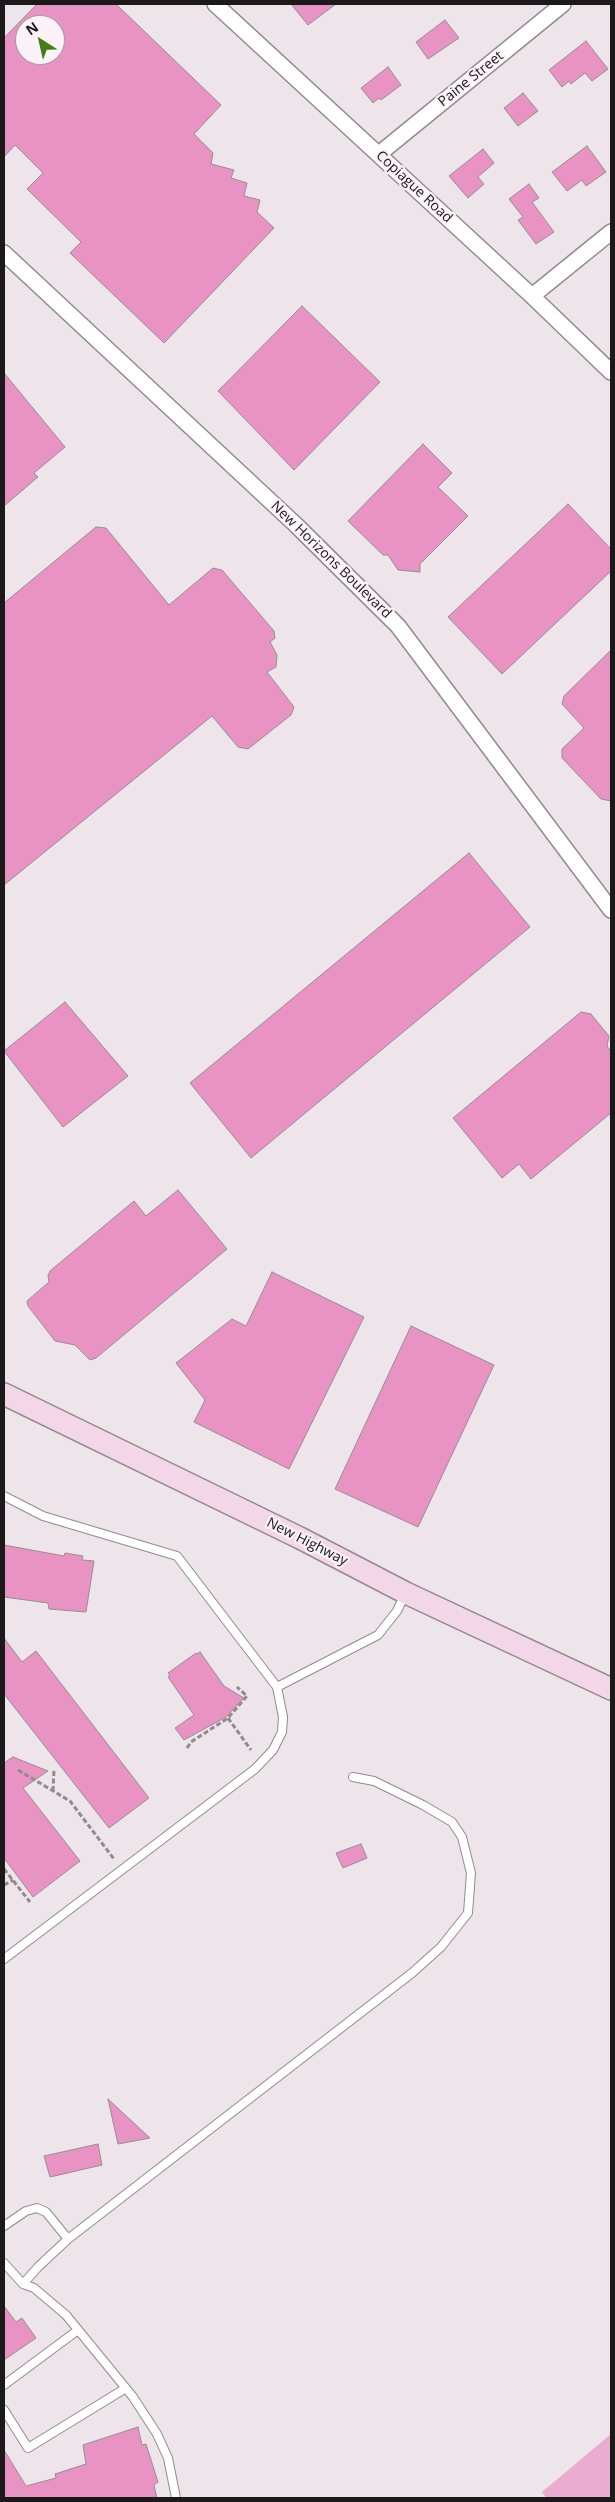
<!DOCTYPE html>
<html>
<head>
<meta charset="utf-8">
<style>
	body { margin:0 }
	#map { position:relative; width:615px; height:2502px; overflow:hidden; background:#eee5ea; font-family:"Open Sans",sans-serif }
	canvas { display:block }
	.frame { position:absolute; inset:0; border:5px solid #1c191b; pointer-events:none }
	.north { position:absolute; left:15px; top:15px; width:50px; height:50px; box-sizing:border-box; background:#fbf2f7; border:1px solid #a29b9f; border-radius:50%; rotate:325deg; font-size:14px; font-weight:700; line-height:20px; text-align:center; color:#1c191b }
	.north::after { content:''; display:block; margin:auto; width:18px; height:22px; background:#447d15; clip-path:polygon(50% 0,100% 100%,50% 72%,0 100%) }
</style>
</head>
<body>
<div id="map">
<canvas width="615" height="2502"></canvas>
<div class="frame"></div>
<div class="north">N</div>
</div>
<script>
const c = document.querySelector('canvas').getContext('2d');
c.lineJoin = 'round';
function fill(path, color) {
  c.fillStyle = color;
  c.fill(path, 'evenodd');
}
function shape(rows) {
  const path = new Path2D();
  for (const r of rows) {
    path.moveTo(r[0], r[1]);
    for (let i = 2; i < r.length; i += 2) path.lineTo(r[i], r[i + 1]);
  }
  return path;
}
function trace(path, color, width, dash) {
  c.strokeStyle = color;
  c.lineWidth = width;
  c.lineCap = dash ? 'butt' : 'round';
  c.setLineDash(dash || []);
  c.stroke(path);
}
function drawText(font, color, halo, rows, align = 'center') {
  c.font = font + ' "Open Sans",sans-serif';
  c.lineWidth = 4.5;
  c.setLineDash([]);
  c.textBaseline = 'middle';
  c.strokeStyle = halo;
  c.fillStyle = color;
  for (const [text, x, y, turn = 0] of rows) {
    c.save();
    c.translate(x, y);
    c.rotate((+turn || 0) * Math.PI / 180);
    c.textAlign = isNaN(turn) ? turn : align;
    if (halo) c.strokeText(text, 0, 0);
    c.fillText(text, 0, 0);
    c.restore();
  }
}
fill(shape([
	[611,2434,611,2498,546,2498,542,2492]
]), '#eaadcf');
const building = shape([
	[37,4,116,4,221,105,194,134,213,153,211,164,234,170,231,178,247,183,244,196,260,200,257,212,274,228,164,343,70,253,81,242,27,189,43,173,15,145,4,157,4,38,37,4],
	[25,25,55,25,55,55,25,55,25,25],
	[291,4,336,4,308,25,291,4],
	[445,20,459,38,428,59,416,42,445,20],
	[586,41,608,69,592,81,585,73,571,84,569,81,562,87,549,70,586,41],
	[388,67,401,85,381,100,379,98,373,103,361,88,388,67],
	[523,93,538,111,518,126,504,108,523,93],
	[587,146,606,172,586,186,582,180,567,191,552,172,587,146],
	[483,149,494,163,478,177,484,184,468,198,449,176,483,149],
	[529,184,539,198,532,202,554,232,536,244,518,220,523,217,509,199,529,184],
	[302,306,380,382,294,470,218,391,302,306],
	[4,373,65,447,34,473,38,477,4,506,4,373],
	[423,444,452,473,438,487,468,516,420,564,420,572,398,570,388,555,383,555,348,521,423,444],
	[568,504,611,549,611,571,502,674,448,617,568,504],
	[96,527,106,528,169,605,213,568,222,570,274,631,275,638,270,642,277,655,276,667,267,672,294,707,291,715,248,749,238,747,212,716,4,885,4,603,96,527],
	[611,650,611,801,601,799,562,758,562,749,584,728,562,704,564,696,611,650],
	[469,853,530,927,251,1158,190,1083,469,853],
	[65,1002,128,1076,63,1127,4,1051,65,1002],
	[581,1012,591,1014,609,1036,607,1046,611,1052,611,1113,531,1179,519,1164,502,1178,453,1118,581,1012],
	[178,1190,227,1249,96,1358,90,1360,75,1345,55,1341,28,1306,27,1301,49,1282,48,1276,50,1271,134,1201,146,1216,178,1190],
	[272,1272,364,1317,289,1469,194,1422,205,1400,176,1363,232,1319,246,1326,272,1272],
	[411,1326,494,1365,418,1527,335,1489,411,1326],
	[4,1545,64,1556,65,1553,83,1556,82,1560,94,1561,86,1612,49,1609,48,1603,4,1597,4,1545],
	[4,1638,22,1662,36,1651,149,1798,109,1828,4,1694,4,1638],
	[200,1652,224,1686,244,1698,226,1717,184,1740,175,1728,194,1715,168,1677,170,1676,168,1673,196,1653,197,1654,200,1652],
	[13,1757,48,1771,23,1788,80,1861,33,1897,4,1858,4,1763,13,1757],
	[361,1844,367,1858,343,1868,336,1853,361,1844],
	[108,2099,150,2138,118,2144,108,2099],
	[98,2144,102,2165,50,2177,44,2156,98,2144],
	[4,2306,16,2322,22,2318,36,2338,4,2360,4,2306],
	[138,2427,142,2445,146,2444,158,2482,154,2485,157,2498,4,2498,4,2450,26,2486,56,2478,55,2474,86,2464,83,2445,138,2427]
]);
fill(building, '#e992c4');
trace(building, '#958d91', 1);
const lane = shape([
	[4,1496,43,1516,177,1556,277,1687,283,1717,282,1732,273,1750,255,1769,4,1959],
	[277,1687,378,1635,397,1611,405,1594],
	[4,2226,26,2211,37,2208,46,2212,68,2239],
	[4,2263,23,2284,34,2288,66,2315,133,2397,157,2434,168,2458,176,2498],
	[23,2284,38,2267,68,2239,412,1973,441,1947,468,1913,471,1873,462,1837,452,1822,423,1805,374,1781,353,1777],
	[4,2385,78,2330],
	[4,2410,28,2448,126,2388]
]);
const street = shape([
	[215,4,532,296,611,372],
	[379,154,563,4],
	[4,253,296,525,398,626,611,910],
	[532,296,611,232]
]);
const secondary = shape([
	[4,1394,300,1538,406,1593,611,1689]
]);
trace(lane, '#928a8e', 10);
trace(street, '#928a8e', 18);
trace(secondary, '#928a8e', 24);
trace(shape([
	[228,1718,251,1750],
	[187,1748,191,1742,228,1718,247,1696,237,1687],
	[18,1770,70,1801,114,1859],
	[53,1791,54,1770],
	[4,1869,30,1902],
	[4,1885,13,1880]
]), '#918b8e', 3, [5, 2.5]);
trace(lane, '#fff', 8);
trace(street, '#fff', 15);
trace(secondary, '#f3d6e8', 21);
drawText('14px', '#1c191b', '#fbf2f7', [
	["Paine Street",471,79,-39],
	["Copiague Road",414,187,43],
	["New Horizons Boulevard",331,560,44],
	["New Highway",307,1542,27]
]);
</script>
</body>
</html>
